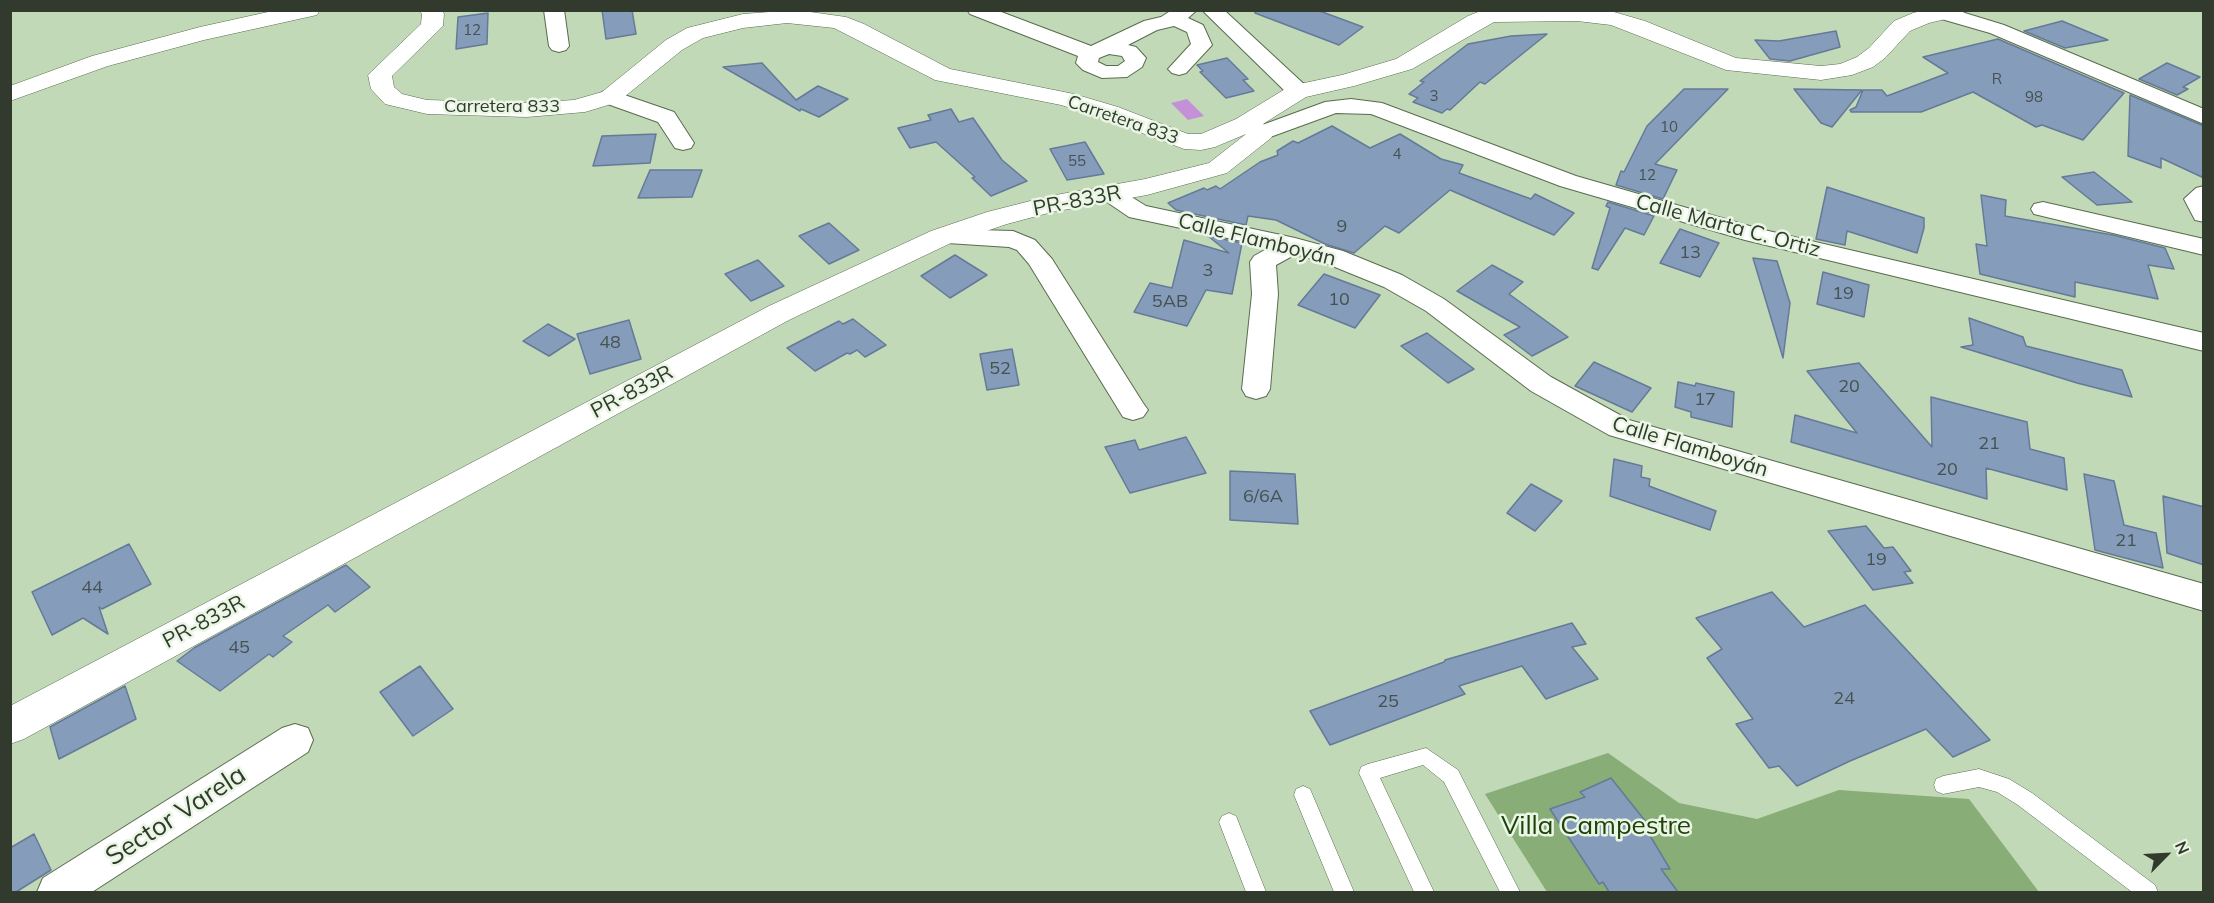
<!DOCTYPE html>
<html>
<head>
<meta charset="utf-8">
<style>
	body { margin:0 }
	#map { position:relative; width:2214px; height:903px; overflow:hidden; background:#c1d9b7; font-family:Mulish,sans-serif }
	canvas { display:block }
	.frame { position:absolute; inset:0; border:12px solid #313a2d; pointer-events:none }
	.north { position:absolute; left:2136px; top:825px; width:60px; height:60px; -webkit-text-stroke:4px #eaf6e4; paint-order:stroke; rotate:66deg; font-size:16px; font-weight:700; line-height:24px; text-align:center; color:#313a2d }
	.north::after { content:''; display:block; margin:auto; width:21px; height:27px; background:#313a2d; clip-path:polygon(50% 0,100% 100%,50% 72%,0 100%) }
</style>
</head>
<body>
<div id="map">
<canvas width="2214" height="903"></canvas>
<div class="frame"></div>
<div class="north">N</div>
</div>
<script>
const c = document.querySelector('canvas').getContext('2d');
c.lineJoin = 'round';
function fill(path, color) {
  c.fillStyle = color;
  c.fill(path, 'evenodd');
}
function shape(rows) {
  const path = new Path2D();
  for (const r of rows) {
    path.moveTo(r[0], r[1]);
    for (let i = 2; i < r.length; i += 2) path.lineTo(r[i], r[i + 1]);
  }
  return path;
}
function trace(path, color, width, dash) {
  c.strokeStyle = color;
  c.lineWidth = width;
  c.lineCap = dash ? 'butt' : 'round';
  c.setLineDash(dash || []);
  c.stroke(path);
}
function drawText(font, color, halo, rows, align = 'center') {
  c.font = font + ' Mulish,sans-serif';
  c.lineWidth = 5;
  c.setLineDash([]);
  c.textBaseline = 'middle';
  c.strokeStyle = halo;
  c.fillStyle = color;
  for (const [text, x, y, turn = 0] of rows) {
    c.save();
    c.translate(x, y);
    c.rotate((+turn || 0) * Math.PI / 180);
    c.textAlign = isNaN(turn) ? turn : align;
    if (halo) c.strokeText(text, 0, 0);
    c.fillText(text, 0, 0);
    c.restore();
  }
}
fill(shape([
	[1608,753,1679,803,1757,819,1839,790,1969,799,2039,892,1547,892,1485,794]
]), '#88ad77');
fill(shape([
	[1187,99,1204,116,1188,120,1171,103]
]), '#c491d9');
const building = shape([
	[602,10,632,10,636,34,606,39,602,10],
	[1255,10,1317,10,1363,27,1339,45,1255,13,1255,10],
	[488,13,487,44,456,49,458,17,488,13],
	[2062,21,2108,40,2065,48,2024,31,2062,21],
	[1836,31,1840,47,1790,61,1770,59,1755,40,1779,41,1836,31],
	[1547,34,1485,84,1480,82,1450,110,1447,109,1442,113,1413,102,1418,98,1409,94,1424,82,1420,81,1468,44,1511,36,1547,34],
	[1998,39,2124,93,2083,140,2042,125,2036,127,1973,92,1921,112,1851,112,1850,110,1856,107,1863,90,1882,90,1887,96,1948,73,1923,57,1998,39],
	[1227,58,1248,79,1243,80,1254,91,1226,98,1200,72,1203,71,1197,65,1227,58],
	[762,63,796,100,818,86,848,99,819,117,801,109,800,111,723,67,762,63],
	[2167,63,2200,77,2183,87,2188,89,2177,95,2139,79,2167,63],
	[1684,89,1728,89,1655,164,1677,170,1663,199,1616,185,1621,171,1624,172,1647,126,1684,89],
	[1794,89,1862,90,1832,127,1821,123,1794,89],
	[2130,95,2204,126,2204,178,2161,158,2161,168,2128,156,2130,95],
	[951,109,959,122,973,118,1002,160,1027,181,991,196,972,178,975,177,936,142,910,148,898,128,931,120,928,115,951,109],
	[1332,126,1370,148,1400,134,1441,159,1463,165,1459,173,1531,199,1535,194,1574,213,1554,235,1450,190,1399,233,1385,226,1354,253,1325,244,1276,220,1248,216,1246,225,1176,210,1168,203,1204,188,1207,190,1216,186,1220,189,1260,162,1278,155,1277,151,1293,141,1298,143,1332,126],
	[656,134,650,163,593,166,602,136,656,134],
	[1085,142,1104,174,1067,180,1050,149,1085,142],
	[650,170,702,170,692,197,638,198,650,170],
	[2094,172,2132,202,2097,205,2062,177,2094,172],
	[1827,187,1924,218,1924,228,1917,253,1847,231,1845,245,1816,239,1827,187],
	[1981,195,2006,200,2005,216,2113,235,2165,248,2174,269,2148,265,2158,299,2075,282,2075,297,1980,274,1976,244,1987,246,1981,195],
	[1608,202,1654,216,1644,235,1625,228,1598,270,1592,268,1610,208,1606,206,1608,202],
	[829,223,859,250,829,264,799,236,829,223],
	[1680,229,1719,243,1700,277,1660,263,1680,229],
	[1208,236,1242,243,1232,294,1206,290,1187,326,1134,312,1150,283,1172,288,1184,240,1229,253,1208,236],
	[955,255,987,275,950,298,921,276,955,255],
	[1753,258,1777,261,1790,303,1783,358,1753,258],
	[758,260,784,286,751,301,725,274,758,260],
	[1492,265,1523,282,1509,294,1568,337,1532,356,1504,335,1520,327,1457,291,1492,265],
	[1823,272,1869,285,1864,317,1817,304,1823,272],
	[1324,274,1380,295,1355,328,1298,305,1324,274],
	[1969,318,2023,337,2026,346,2122,370,2132,397,2077,383,1961,347,1973,345,1969,318],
	[853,319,886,345,865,357,857,350,850,354,847,353,815,371,787,348,839,321,843,324,853,319],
	[629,320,641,359,590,374,577,334,629,320],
	[548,324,575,339,549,356,523,341,548,324],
	[1427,333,1474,369,1448,383,1401,346,1427,333],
	[1012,349,1019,385,987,390,980,354,1012,349],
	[1594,362,1651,388,1632,412,1575,386,1594,362],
	[1859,363,1932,447,1931,397,2027,422,2030,449,2064,458,2067,490,1986,468,1987,499,1791,442,1795,415,1857,433,1807,371,1859,363],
	[1678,382,1695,386,1696,383,1734,392,1732,427,1691,417,1691,412,1675,407,1678,382],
	[1186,437,1206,473,1130,493,1105,447,1135,440,1139,450,1186,437],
	[1614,459,1642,466,1641,477,1650,479,1649,486,1716,511,1710,530,1610,496,1614,459],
	[1230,471,1295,474,1298,524,1230,520,1230,471],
	[2084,474,2114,481,2124,525,2156,533,2163,568,2095,550,2084,474],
	[1531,484,1562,501,1535,531,1507,513,1531,484],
	[2163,496,2204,507,2204,565,2167,553,2163,496],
	[1866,526,1884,548,1893,547,1911,571,1904,572,1913,583,1873,590,1828,531,1866,526],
	[129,544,151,584,102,609,99,607,108,634,83,618,52,635,32,592,129,544],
	[346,565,370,587,335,612,328,605,283,636,292,642,273,657,269,654,220,691,177,661,194,648,346,565],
	[1772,592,1804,627,1865,605,1990,740,1953,757,1926,729,1850,761,1797,786,1779,766,1769,768,1736,724,1753,719,1707,658,1722,649,1696,618,1772,592],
	[1572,623,1586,644,1572,647,1598,679,1546,699,1522,666,1459,686,1465,694,1330,745,1310,711,1444,662,1445,660,1572,623],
	[420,666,453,709,413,736,380,692,420,666],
	[125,686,136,719,59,759,50,727,125,686],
	[1611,778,1654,832,1649,834,1670,869,1661,869,1678,892,1609,892,1603,882,1599,884,1550,809,1585,797,1580,792,1611,778],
	[34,834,51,870,16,892,10,892,10,848,34,834]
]);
fill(building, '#859cbb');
trace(building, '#657a98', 1.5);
const lane = shape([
	[1426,748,1458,770,1520,892,1500,892,1444,782,1423,765,1380,778,1434,892,1414,892,1359,773,1361,767,1368,764,1426,748],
	[1979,769,2009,779,2032,793,2155,885,2158,892,2132,892,2018,805,1997,792,1979,787,1943,794,1936,791,1934,785,1936,779,1943,776,1979,769],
	[1303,786,1310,789,1354,892,1334,892,1294,795,1296,789,1303,786],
	[1229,813,1236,816,1266,892,1246,892,1219,822,1222,816,1229,813]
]);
const street = shape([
	[544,10,564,10,569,46,566,50,559,52,552,50,549,46,544,10],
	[967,10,996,10,1091,46,1144,21,1161,17,1172,10,1197,10,1188,18,1203,25,1212,45,1186,73,1179,75,1172,73,1168,69,1191,44,1187,32,1174,26,1157,30,1128,45,1136,47,1146,58,1142,67,1127,77,1102,78,1083,70,1076,63,1078,56,970,14,967,10],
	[1109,54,1122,56,1125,61,1118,66,1106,66,1098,62,1099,58,1109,54],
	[1202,10,1224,10,1306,86,1309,91,1306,96,1298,98,1290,96,1202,10],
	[1937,10,1955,10,2004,25,2204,109,2204,124,1990,33,1938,18,1935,14,1937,10],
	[610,90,674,112,694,143,691,148,683,150,675,148,658,122,602,102,599,97,602,92,610,90],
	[1351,99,1382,103,1576,176,1760,229,2204,333,2204,351,1745,240,1560,186,1371,114,1336,113,1262,140,1254,138,1251,133,1254,128,1325,102,1351,99],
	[1109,186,1117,188,1146,206,1295,238,1343,251,1402,275,1444,299,1551,377,1629,420,2204,584,2204,611,1609,435,1531,391,1426,311,1384,287,1325,263,1296,254,1276,265,1278,294,1270,389,1266,396,1256,399,1246,396,1242,389,1252,294,1250,262,1254,256,1270,247,1129,217,1101,198,1097,193,1101,188,1109,186],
	[2204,186,2204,222,2195,220,2184,199,2196,188,2204,186],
	[2043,202,2204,239,2204,255,2034,214,2031,209,2034,204,2043,202],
	[941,229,1013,231,1035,240,1052,259,1143,403,1148,410,1143,417,1133,420,1123,417,1029,264,1017,250,1009,247,932,242,928,237,932,232,941,229],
	[295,724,308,728,313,740,308,752,92,892,37,892,43,878,282,728,295,724]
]);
const secondary = shape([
	[277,10,320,10,317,15,204,40,108,66,10,101,10,86,92,56,200,27,277,10],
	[419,10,442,10,444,14,443,26,392,76,394,87,402,94,427,100,527,103,574,100,602,92,666,40,687,28,743,14,796,10,846,17,864,24,950,69,1074,94,1118,107,1188,134,1201,134,1236,119,1290,86,1342,75,1396,59,1468,16,1483,10,1614,12,1645,21,1736,58,1821,66,1840,64,1857,57,1869,48,1894,21,1913,13,1925,10,1965,10,1962,15,1929,23,1910,31,1885,58,1873,67,1852,75,1821,80,1726,70,1611,25,1577,21,1494,22,1412,69,1354,86,1306,97,1263,124,1274,133,1271,138,1227,173,1147,195,1052,212,1007,224,951,243,789,320,24,739,10,744,10,706,769,306,931,231,987,212,1050,196,1145,179,1209,163,1246,134,1215,147,1201,150,1184,149,1100,117,1061,105,935,80,834,28,787,23,743,28,703,38,682,50,618,102,585,112,527,117,427,114,385,104,371,89,368,75,421,24,422,14,419,10]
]);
trace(lane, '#586c4e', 1);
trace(street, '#586c4e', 2);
trace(secondary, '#586c4e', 1);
fill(lane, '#fff');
fill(street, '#fff');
fill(secondary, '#fff');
drawText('15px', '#465250', null, [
	["12",472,30],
	["R",1997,79],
	["3",1434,96],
	["98",2034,97],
	["10",1669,127],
	["4",1397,154],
	["55",1077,161],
	["12",1647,175]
]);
drawText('18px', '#313a2d', '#eaf6e4', [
	["Carretera 833",502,107],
	["Carretera 833",1123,120,19]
]);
drawText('18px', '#465250', null, [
	["9",1342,227],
	["13",1690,253],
	["3",1208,271],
	["19",1843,294],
	["10",1339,300],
	["5AB",1170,302],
	["48",610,343],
	["52",1000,369],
	["20",1849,387],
	["17",1705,400],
	["21",1989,444],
	["20",1947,470],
	["6/6A",1263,497],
	["21",2126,541],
	["19",1876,560],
	["44",92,588],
	["45",239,648],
	["24",1844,699],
	["25",1388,702]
]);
drawText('21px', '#313a2d', '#eaf6e4', [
	["PR-833R",1077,201,-11],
	["Calle Marta C. Ortiz",1728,226,15],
	["Calle Flamboyán",1257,240,14],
	["PR-833R",632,392,-28],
	["Calle Flamboyán",1690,447,17],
	["PR-833R",204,622,-28]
]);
drawText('26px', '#313a2d', '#eaf6e4', [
	["Sector Varela",176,816,-33]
]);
drawText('26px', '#20410c', '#eaf6e4', [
	["Villa Campestre",1596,826]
]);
</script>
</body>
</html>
